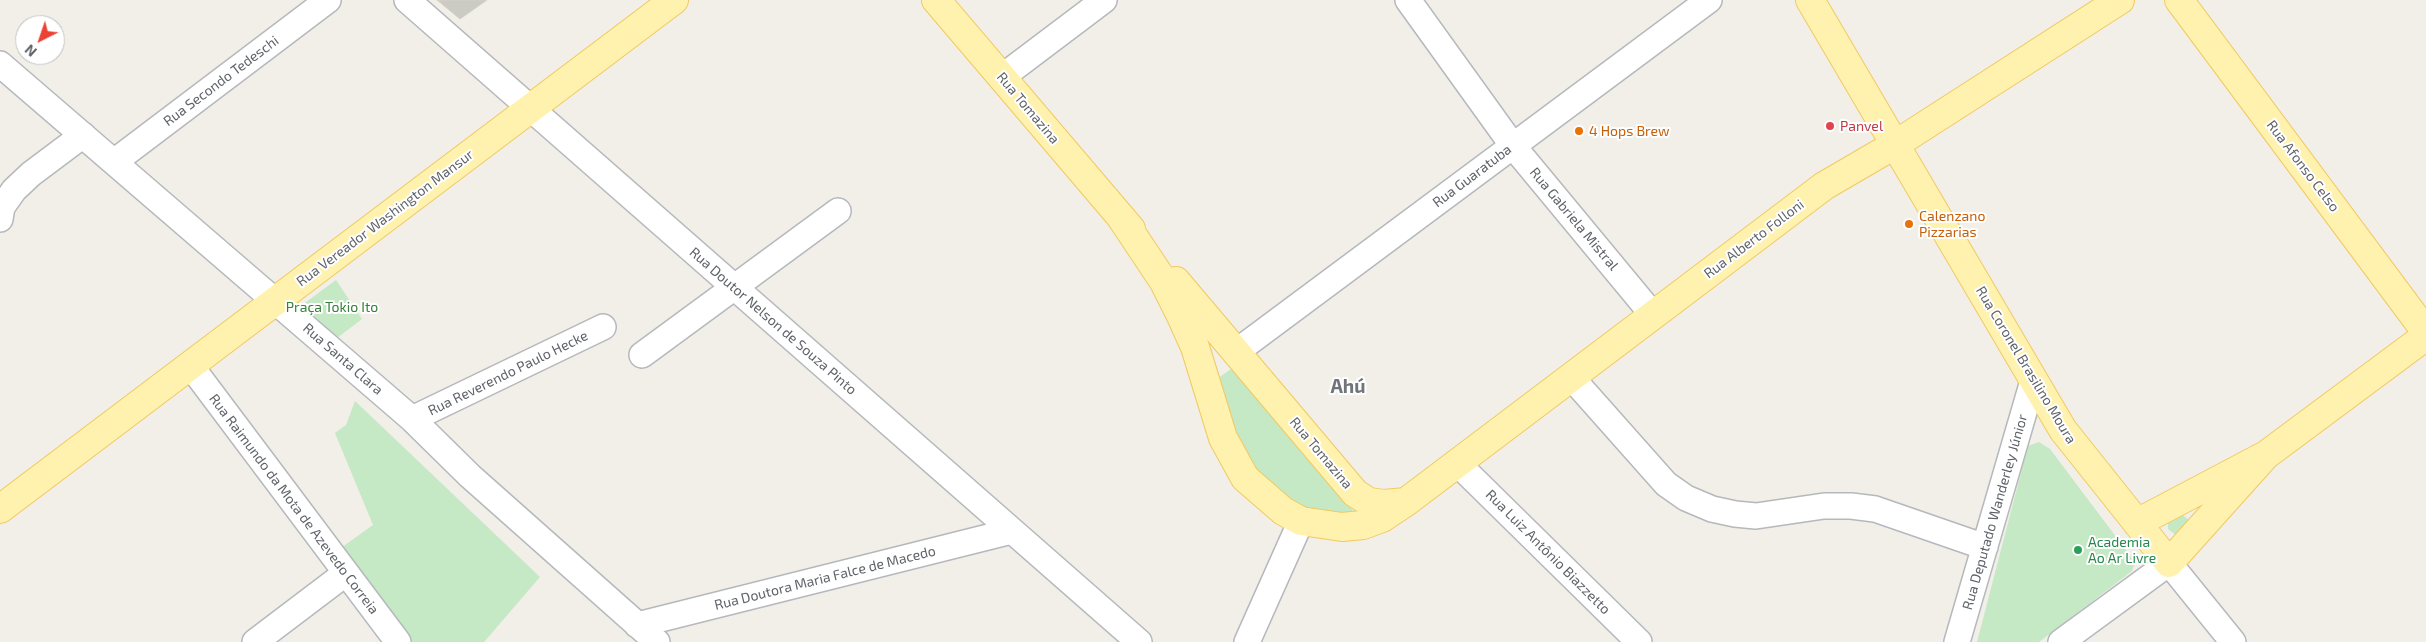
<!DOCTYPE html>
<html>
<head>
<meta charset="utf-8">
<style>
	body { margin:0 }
	#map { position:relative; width:2426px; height:642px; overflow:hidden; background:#f1efe8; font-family:"Exo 2",sans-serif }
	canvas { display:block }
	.north { position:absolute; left:15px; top:15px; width:50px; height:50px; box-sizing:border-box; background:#fff; border:1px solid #bfc1c3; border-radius:50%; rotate:221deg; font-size:14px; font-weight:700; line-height:20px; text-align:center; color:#5f6368 }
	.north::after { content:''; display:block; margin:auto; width:18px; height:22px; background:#ea4335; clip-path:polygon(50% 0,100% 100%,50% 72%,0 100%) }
</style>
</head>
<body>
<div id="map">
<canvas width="2426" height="642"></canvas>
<div class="north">N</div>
</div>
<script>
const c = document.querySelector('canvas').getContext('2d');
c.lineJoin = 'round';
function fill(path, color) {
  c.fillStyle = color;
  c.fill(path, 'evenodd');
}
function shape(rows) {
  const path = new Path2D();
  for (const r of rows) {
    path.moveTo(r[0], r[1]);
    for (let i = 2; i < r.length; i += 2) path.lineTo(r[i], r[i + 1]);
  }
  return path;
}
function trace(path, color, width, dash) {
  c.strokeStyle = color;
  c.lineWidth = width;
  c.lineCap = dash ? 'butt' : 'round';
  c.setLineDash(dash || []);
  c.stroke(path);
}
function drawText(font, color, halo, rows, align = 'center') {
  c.font = font + ' "Exo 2",sans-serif';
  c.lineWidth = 4;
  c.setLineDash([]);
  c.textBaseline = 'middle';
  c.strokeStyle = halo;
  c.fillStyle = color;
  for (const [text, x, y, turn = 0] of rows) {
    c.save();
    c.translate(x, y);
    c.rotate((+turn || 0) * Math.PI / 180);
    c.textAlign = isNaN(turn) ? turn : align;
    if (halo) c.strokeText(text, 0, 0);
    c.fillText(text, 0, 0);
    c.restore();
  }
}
fill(shape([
	[336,280,362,319,337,338,302,305],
	[1231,369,1356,514,1319,516,1295,508,1251,470,1217,379],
	[355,401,540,577,484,642,409,642,338,550,373,525,335,433,346,425],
	[2039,442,2050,449,2135,562,2132,571,2039,642,1977,642,2028,446],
	[2180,513,2189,520,2177,536,2168,529,2168,521]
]), '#c5e8c5');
const building = shape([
	[437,0,487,0,460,19,437,0]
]);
fill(building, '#cccac5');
trace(building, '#d6d1c6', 1);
const minor = shape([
	[407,0,1139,642],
	[1408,0,1513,146,1653,315],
	[0,64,412,419,470,476,657,642],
	[1002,77,1104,0],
	[114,162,328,0],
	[0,219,2,207,14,190,31,174,83,135],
	[1236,352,1709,0],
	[642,355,838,211],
	[190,365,398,642],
	[1571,377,1666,484,1686,498,1712,509,1735,514,1756,516,1824,506,1851,506,1875,509,1985,547],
	[412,419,603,327],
	[1457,463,1639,642],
	[637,625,1012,531],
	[255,642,346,573],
	[1247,642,1301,521],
	[1957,642,2033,381],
	[2061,642,2169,563,2233,642]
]);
const major = shape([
	[936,0,1131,229],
	[1810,0,2063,430,2169,563,2266,455],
	[2179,0,2426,332],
	[1120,216,1164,282,1181,316,1195,347,1223,438,1245,478,1283,511,1301,521,1342,527,1363,525,1382,518,1406,502,1824,186,1896,144,2120,0],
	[1176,281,1355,493,1369,502,1384,504,1406,502],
	[0,509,674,0],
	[2137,523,2266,455,2426,336]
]);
trace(minor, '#b5b8bc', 28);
trace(major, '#f2c960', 30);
trace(minor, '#fff', 25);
trace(major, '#fff2af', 28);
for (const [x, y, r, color] of [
	[1830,126,5,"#e0444e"],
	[1579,131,5,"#e8710a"],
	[1909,224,5,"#e8710a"],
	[2078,550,5,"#2e9e5b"]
]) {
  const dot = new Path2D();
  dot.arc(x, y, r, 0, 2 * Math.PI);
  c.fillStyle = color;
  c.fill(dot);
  trace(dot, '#fff', 2);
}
drawText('14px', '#5f6368', '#fff', [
	["Rua Secondo Tedeschi",221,81,-37],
	["Rua Tomazina",1028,108,50],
	["Rua Afonso Celso",2303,166,53],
	["Rua Guaratuba",1472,176,-37],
	["Rua Vereador Washington Mansur",385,218,-37],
	["Rua Gabriela Mistral",1574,219,50],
	["Rua Alberto Folloni",1754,239,-37],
	["Rua Doutor Nelson de Souza Pinto",773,321,41],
	["Rua Santa Clara",343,359,41],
	["Rua Coronel Brasilino Moura",2026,365,59],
	["Rua Reverendo Paulo Hecke",508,373,-26],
	["Rua Tomazina",1321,453,50],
	["Rua Raimundo da Mota de Azevedo Correia",294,504,53],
	["Rua Deputado Wanderley Júnior",1995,512,-74],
	["Rua Luiz Antônio Biazzetto",1548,552,45],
	["Rua Doutora Maria Falce de Macedo",825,578,-14]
]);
drawText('14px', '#be3a42', '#fff', [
	["Panvel",1840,126]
], 'left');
drawText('14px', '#c56008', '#fff', [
	["4 Hops Brew",1589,131],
	["Calenzano",1919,216],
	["Pizzarias",1919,232]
], 'left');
drawText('14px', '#348238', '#fff', [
	["Praça Tokio Ito",332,307]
]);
drawText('14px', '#27864d', '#fff', [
	["Academia",2088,542],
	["Ao Ar Livre",2088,558]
], 'left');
drawText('bold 19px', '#70757a', '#fff', [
	["Ahú",1348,387]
]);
</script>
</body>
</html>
